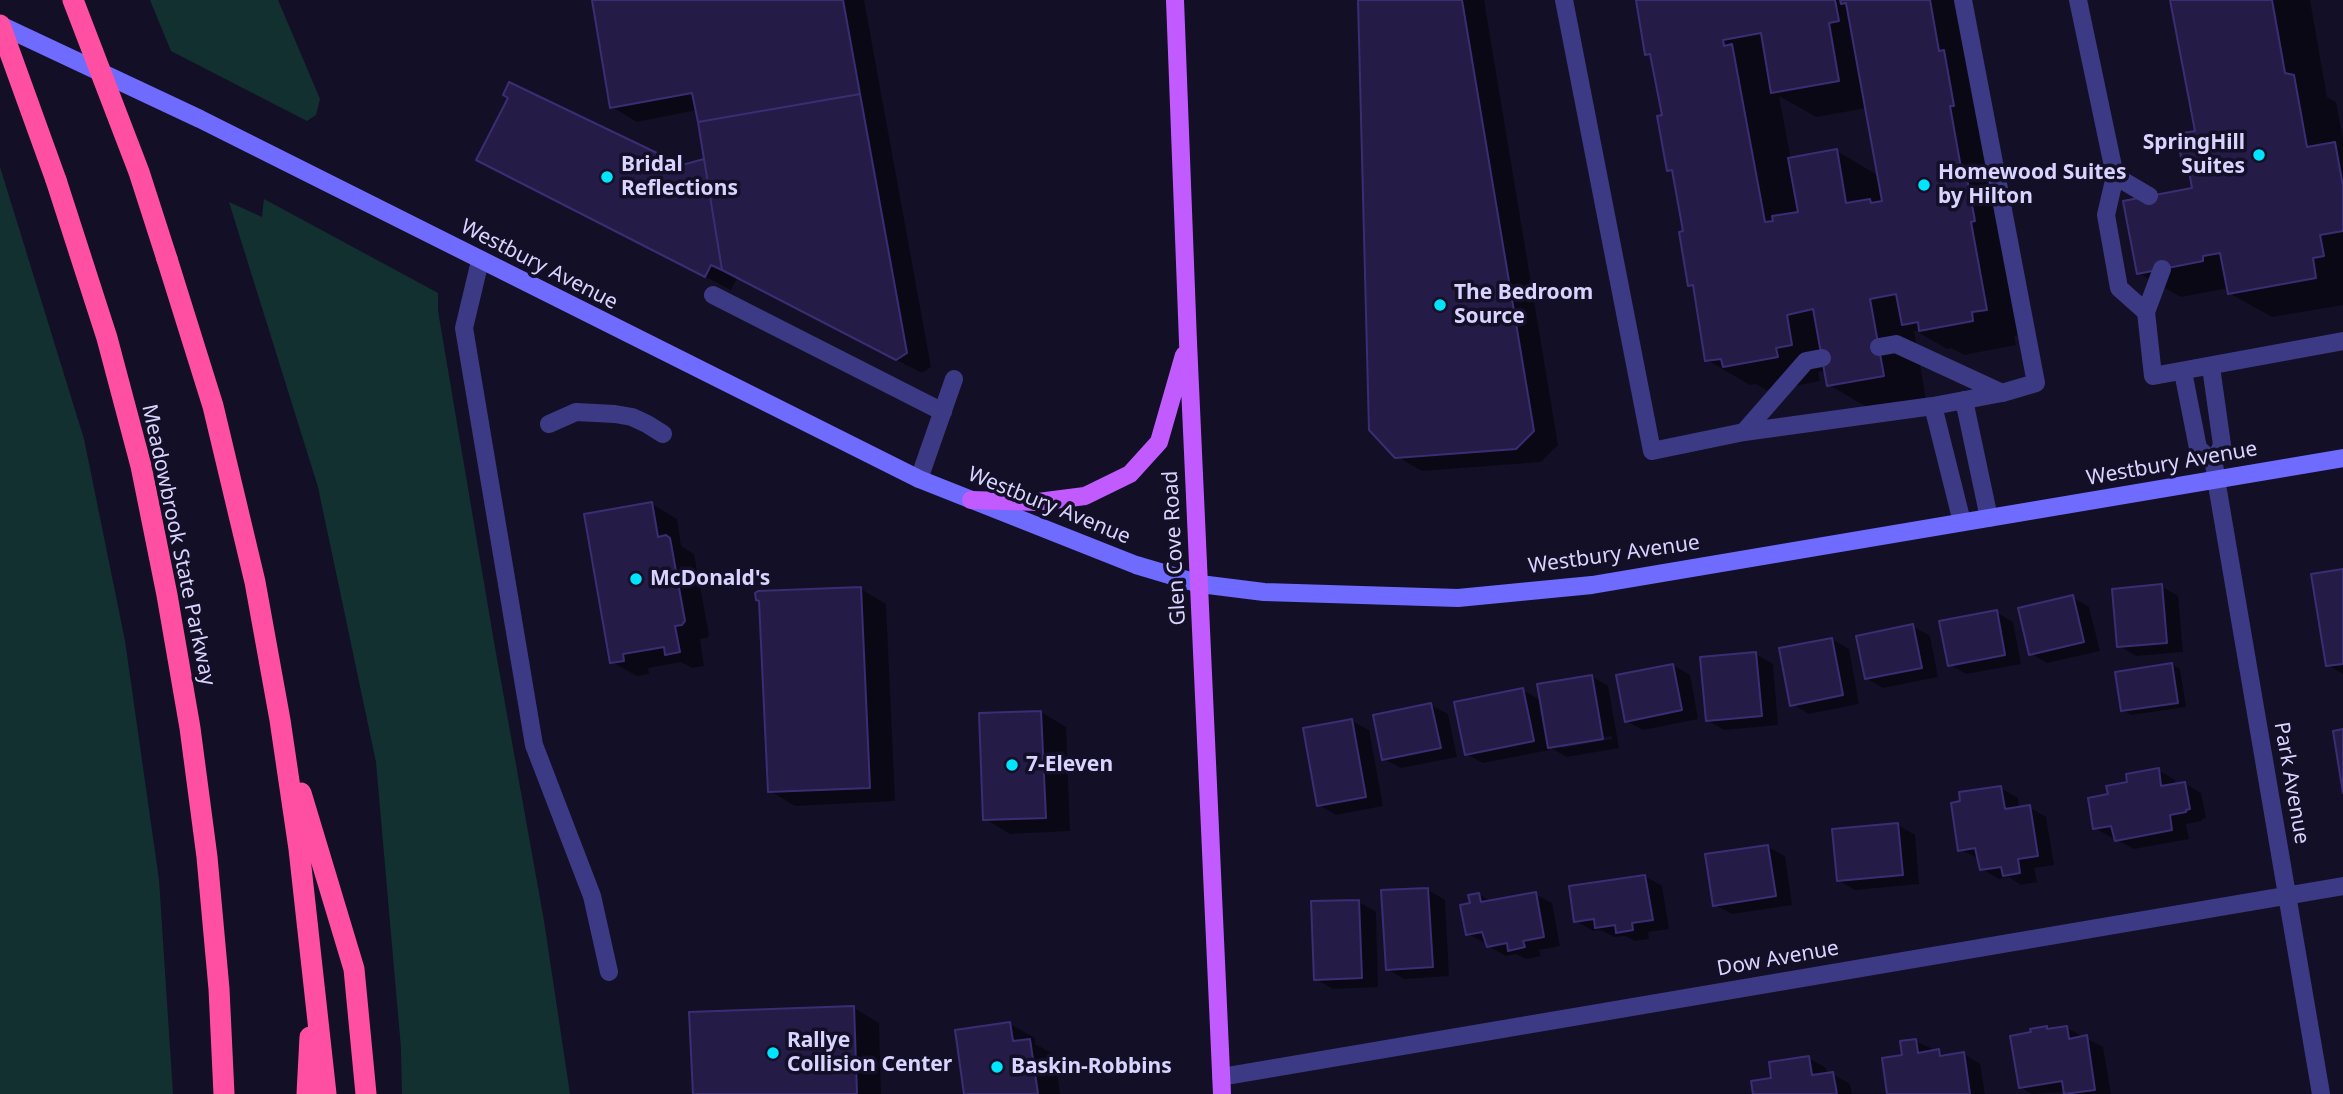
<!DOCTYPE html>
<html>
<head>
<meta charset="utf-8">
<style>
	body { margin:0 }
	canvas { display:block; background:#130f26 }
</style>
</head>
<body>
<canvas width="2343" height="1094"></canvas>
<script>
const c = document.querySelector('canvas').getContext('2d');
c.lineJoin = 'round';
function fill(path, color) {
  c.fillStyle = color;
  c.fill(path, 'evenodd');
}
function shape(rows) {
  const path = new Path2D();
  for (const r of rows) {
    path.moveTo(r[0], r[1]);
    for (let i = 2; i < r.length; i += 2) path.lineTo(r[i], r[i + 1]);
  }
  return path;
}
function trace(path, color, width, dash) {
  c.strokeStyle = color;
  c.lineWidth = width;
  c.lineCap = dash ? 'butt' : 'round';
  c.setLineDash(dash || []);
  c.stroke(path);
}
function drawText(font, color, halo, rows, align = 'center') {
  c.font = font + ' "Noto Sans",sans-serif';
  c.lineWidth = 7;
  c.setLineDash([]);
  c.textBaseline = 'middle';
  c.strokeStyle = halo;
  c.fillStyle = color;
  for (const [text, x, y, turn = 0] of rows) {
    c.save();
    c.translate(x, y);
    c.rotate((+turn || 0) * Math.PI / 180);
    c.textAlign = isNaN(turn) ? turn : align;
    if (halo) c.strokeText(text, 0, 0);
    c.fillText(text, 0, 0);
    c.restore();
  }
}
fill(shape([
	[150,0,278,0,320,99,316,115,307,121,171,51],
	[0,167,84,439,125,641,159,880,173,1094,0,1094],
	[264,199,438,293,438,311,494,642,544,921,570,1094,402,1094,401,1048,376,762,318,487,229,202,262,217]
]), '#12302f');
fill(shape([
	[594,0,864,0,931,367,922,373,737,278,731,290,503,173,682,166,706,160,697,110,637,122,612,107],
	[1360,0,1484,0,1558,445,1541,462,1422,471,1396,456],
	[1644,0,1972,0,2029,334,2014,336,2016,345,1964,355,1951,348,1947,349,1914,330,1926,400,1872,410,1829,385,1826,371,1818,372,1820,381,1768,391,1756,384,1750,385,1707,360,1695,288,1690,285,1685,233,1674,173,1669,170,1664,117,1653,57,1647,53],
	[1779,96,1816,117,1867,108,1879,176,1837,151,1791,160],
	[2172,0,2310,0,2327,97,2336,102,2343,138,2343,305,2272,317,2229,293,2229,288,2181,297,2138,273,2194,189,2197,132],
	[652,504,677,519,681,546,694,554,709,635,707,638,700,639,704,666,692,668,681,662,648,668,649,674,637,676,612,662],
	[2343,571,2343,674,2328,665],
	[2161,586,2178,596,2183,652,2136,656,2119,646],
	[861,589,886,604,895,801,795,806,770,791],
	[2072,597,2089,607,2100,651,2047,663,2030,653],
	[1996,612,2013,622,2021,664,1966,674,1949,664],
	[1913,626,1930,636,1938,677,1883,688,1866,678],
	[1832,639,1849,649,1859,704,1809,714,1792,704],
	[1756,654,1773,664,1778,725,1724,730,1707,720],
	[2172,664,2180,669,2186,707,2131,715,2123,710],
	[1673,665,1690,675,1698,719,1643,730,1626,721],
	[1591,676,1608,686,1619,748,1567,757,1549,747,1550,750,1483,763,1466,754,1523,690,1542,701],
	[1612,736,1612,739,1562,748,1562,744],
	[1431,705,1448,714,1457,757,1401,768,1384,759],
	[1041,712,1066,727,1070,831,1010,834,985,819],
	[1352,721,1369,730,1383,806,1336,815,1319,805],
	[2158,770,2175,780,2176,785,2184,783,2201,793,2206,818,2202,819,2202,821,2186,824,2189,839,2134,849,2117,840,2116,837,2112,838,2095,828,2110,796,2129,783],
	[2001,788,2018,798,2019,808,2029,807,2046,817,2054,865,2034,868,2037,882,2021,885,2009,877,1999,879,1982,869,1980,859,1960,850],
	[1898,825,1915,835,1919,884,1855,890,1838,880],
	[1768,847,1785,856,1792,905,1732,914,1715,905],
	[1645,876,1662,886,1669,929,1648,932,1649,939,1635,941,1625,936,1614,937,1601,930,1593,931,1576,921],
	[1428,890,1445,900,1449,976,1404,979,1387,969],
	[1479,894,1491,902,1535,894,1552,903,1560,946,1539,950,1541,956,1526,959,1516,954,1506,956,1488,946,1488,943,1485,943,1468,934,1472,905],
	[1359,902,1376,912,1378,987,1333,989,1316,979],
	[854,1008,879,1023,881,1094,694,1094],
	[1010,1024,1035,1038,1035,1044,1055,1055,1060,1094,966,1094],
	[2046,1028,2051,1031,2067,1028,2103,1047,2111,1094,2066,1094,2066,1092,2032,1094,2020,1087],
	[1915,1041,1948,1056,1964,1054,1980,1064,1985,1094,1889,1094],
	[1809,1058,1826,1068,1827,1075,1833,1074,1850,1084,1852,1094,1754,1094,1773,1079]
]), '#0007');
const building = shape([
	[592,0,843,0,860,94,698,122,692,93,610,108,592,0],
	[1358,0,1462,0,1534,431,1516,449,1395,458,1369,430,1358,0],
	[1636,0,1835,0,1839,21,1829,23,1839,81,1771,93,1761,33,1723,40,1724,46,1732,44,1765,222,1773,221,1772,216,1798,212,1788,158,1837,149,1846,203,1870,199,1871,203,1882,201,1846,3,1841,4,1840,0,1930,0,1939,51,1944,50,1954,106,1950,106,1961,168,1965,168,1975,221,1971,222,1987,310,1972,312,1973,321,1919,331,1918,322,1902,325,1896,294,1870,299,1884,376,1827,386,1813,309,1787,315,1792,345,1776,348,1778,357,1723,367,1721,359,1705,361,1693,285,1688,286,1679,232,1683,231,1672,170,1667,171,1657,116,1662,115,1650,54,1645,55,1636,0],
	[2170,0,2272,0,2285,73,2294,75,2307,147,2335,142,2343,186,2343,231,2320,235,2324,256,2313,258,2316,278,2228,294,2220,253,2203,256,2203,261,2137,274,2123,201,2192,188,2188,165,2182,163,2177,134,2195,131,2170,0],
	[509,82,682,165,704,159,722,270,711,265,705,277,476,160,508,98,503,95,509,82],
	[860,94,907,353,896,360,722,270,698,122,860,94],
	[652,502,658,537,666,535,670,538,685,621,682,625,675,626,680,652,665,655,664,647,623,654,624,661,610,663,584,514,652,502],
	[2343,569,2343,664,2326,666,2311,574,2343,569],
	[2162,584,2167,643,2117,647,2112,589,2162,584],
	[861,587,870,788,768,792,759,601,756,600,755,593,758,591,861,587],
	[2073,595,2084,642,2029,655,2018,608,2073,595],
	[1997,610,2005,655,1948,666,1939,621,1997,610],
	[1913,624,1922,668,1865,679,1856,636,1913,624],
	[1832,638,1843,695,1790,706,1779,648,1832,638],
	[1756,652,1762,716,1706,721,1700,657,1756,652],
	[2172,663,2178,703,2121,711,2115,672,2172,663],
	[1673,664,1682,710,1625,722,1616,675,1673,664],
	[1592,675,1603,739,1548,748,1537,684,1592,675],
	[1523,688,1534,741,1465,755,1454,702,1523,688],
	[1431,703,1441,748,1382,760,1373,715,1431,703],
	[1041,711,1046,818,983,820,979,713,1041,711],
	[1352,719,1366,797,1317,806,1303,728,1352,719],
	[2343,729,2343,793,2333,731,2343,729],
	[2159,768,2161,786,2185,782,2190,809,2186,810,2186,812,2170,815,2172,830,2115,841,2111,826,2093,829,2088,798,2108,794,2106,786,2127,782,2126,774,2159,768],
	[2001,786,2005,809,2030,805,2038,856,2018,859,2020,873,2003,876,2001,867,1980,870,1975,848,1958,851,1951,803,1960,801,1959,792,2001,786],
	[1898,823,1903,875,1837,881,1832,829,1898,823],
	[1768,845,1776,896,1713,906,1705,854,1768,845],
	[1645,875,1653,920,1632,923,1633,930,1616,933,1615,925,1595,928,1594,919,1574,922,1569,886,1645,875],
	[1428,888,1433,967,1386,970,1381,890,1428,888],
	[1536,892,1544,937,1523,941,1525,947,1508,951,1507,943,1487,947,1482,932,1466,935,1460,905,1470,903,1468,895,1479,893,1481,902,1536,892],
	[1359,900,1362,978,1314,980,1311,901,1359,900],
	[854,1006,857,1094,693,1094,689,1012,854,1006],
	[1010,1022,1013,1041,1030,1039,1038,1094,964,1094,955,1030,1010,1022],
	[2047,1026,2047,1029,2067,1026,2069,1039,2087,1035,2095,1090,2064,1094,2062,1081,2019,1088,2010,1036,2031,1032,2030,1029,2047,1026],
	[1916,1039,1918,1053,1939,1049,1940,1056,1964,1052,1970,1094,1887,1094,1882,1058,1902,1055,1900,1041,1916,1039],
	[1809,1056,1812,1075,1833,1072,1837,1094,1753,1094,1751,1081,1771,1078,1769,1062,1809,1056]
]);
fill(building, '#241b47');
trace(building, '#3b2d73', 2);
trace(shape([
	[1564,0,1652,451,1744,432,1933,406,2002,393,2036,383,1963,0],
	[2078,0,2115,176,2106,215,2119,288,2146,312,2153,376,2343,341],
	[2115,176,2149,196],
	[480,261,464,328,534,745,592,896,609,972],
	[713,295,943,412],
	[2146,312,2162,269],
	[1879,347,1896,344,2002,393],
	[2211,367,2222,445,2214,463,2216,479],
	[2183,372,2198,448,2214,463],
	[1964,400,1989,518],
	[1933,406,1962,522],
	[549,424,576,412,615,414,632,417,647,424,663,434],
	[1744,432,1806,361,1822,358],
	[919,479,954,379]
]), '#3d3a85', 18);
trace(shape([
	[2216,479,2321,1094],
	[1221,1077,2343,886]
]), '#3d3a85', 18);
trace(shape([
	[0,25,200,119,919,479,1136,565,1200,584,1264,592,1458,598,1592,585,2343,458]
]), '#6f6bff', 18);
trace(shape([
	[1175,0,1188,342,1222,1094],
	[971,500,1038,502,1085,496,1130,474,1159,442,1184,355]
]), '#c25bff', 18);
trace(shape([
	[56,180,107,338,141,466,167,595,190,728,207,857,219,989,224,1094],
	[167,259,213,406,255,582,280,720,299,849,326,1094],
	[301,793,354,969,366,1094],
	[307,1094,310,1037]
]), '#ff4fa3', 21);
trace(shape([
	[73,0,139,172,167,259],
	[0,25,56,180]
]), '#ff4fa3', 21);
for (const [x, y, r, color] of [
	[2259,155,7,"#00e5ff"],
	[607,177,7,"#00e5ff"],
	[1924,185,7,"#00e5ff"],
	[1440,305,7,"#00e5ff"],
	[636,579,7,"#00e5ff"],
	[1012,765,7,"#00e5ff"],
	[773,1053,7,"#00e5ff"],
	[997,1067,7,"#00e5ff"]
]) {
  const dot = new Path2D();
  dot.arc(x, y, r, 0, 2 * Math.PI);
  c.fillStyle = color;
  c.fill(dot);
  trace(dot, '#130f26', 2.5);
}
drawText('bold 21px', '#d9d4ff', '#130f26', [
	["SpringHill",2245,143,"right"],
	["Suites",2245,167,"right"],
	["Bridal",621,165],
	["Reflections",621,189],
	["Homewood Suites",1938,173],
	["by Hilton",1938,197],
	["The Bedroom",1454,293],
	["Source",1454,317],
	["McDonald's",650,579],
	["7-Eleven",1026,765],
	["Rallye",787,1041],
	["Collision Center",787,1065],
	["Baskin-Robbins",1011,1067]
], 'left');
drawText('21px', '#d9d4ff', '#130f26', [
	["Westbury Avenue",539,265,27],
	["Westbury Avenue",2172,464,-10],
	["Westbury Avenue",1049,506,22],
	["Meadowbrook State Parkway",178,545,78],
	["Glen Cove Road",1175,548,-93],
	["Westbury Avenue",1614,555,-8],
	["Park Avenue",2291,783,80],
	["Dow Avenue",1778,959,-10]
]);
</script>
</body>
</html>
